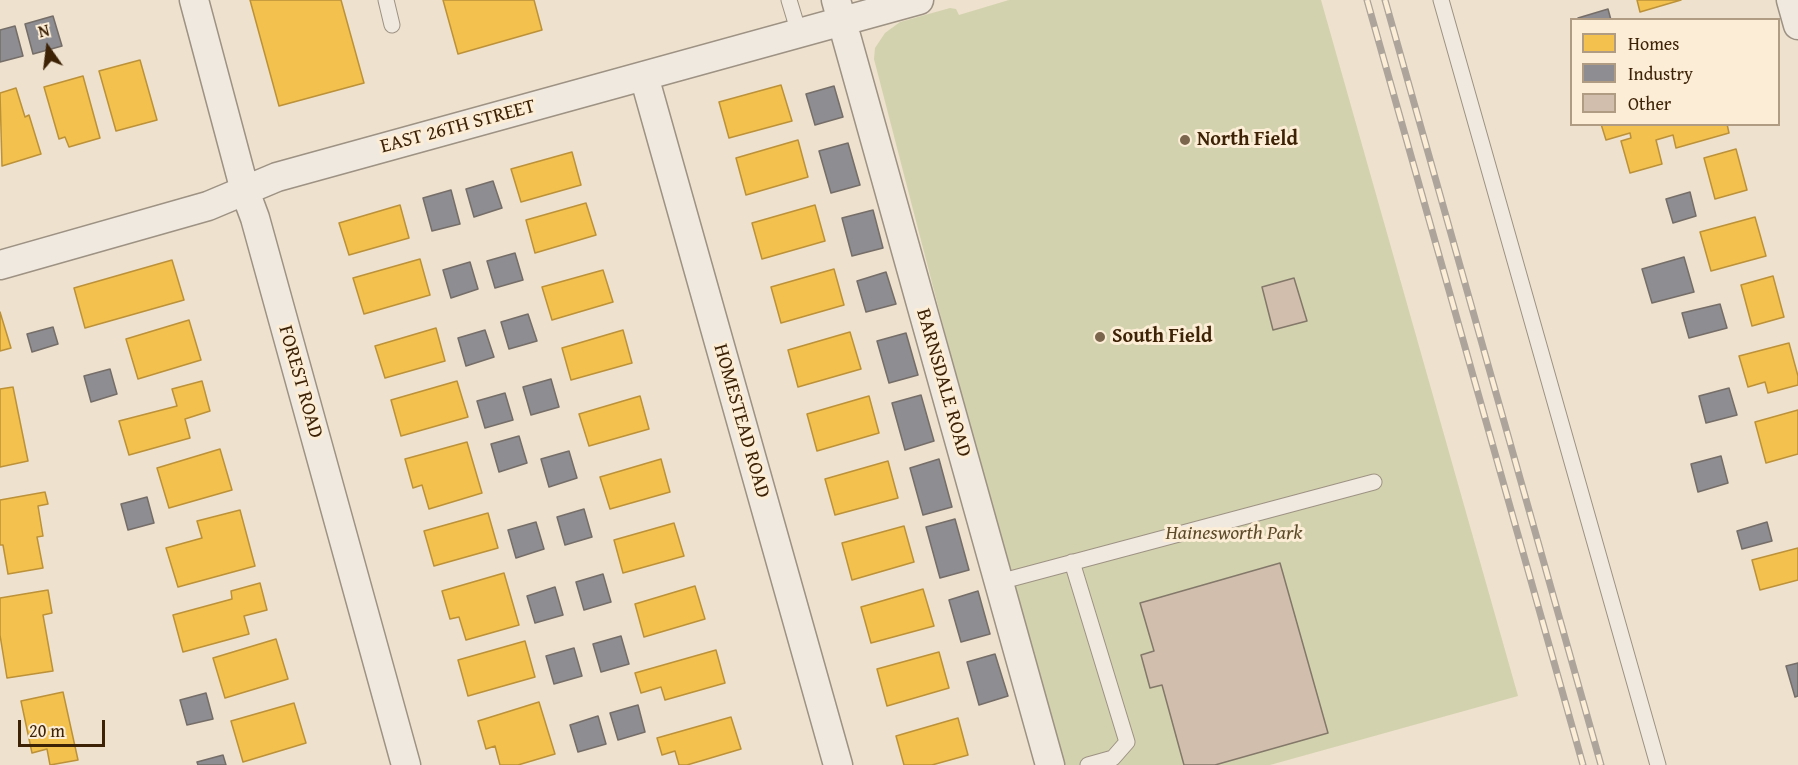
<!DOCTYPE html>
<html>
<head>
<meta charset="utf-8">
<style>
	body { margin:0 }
	#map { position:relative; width:1798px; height:765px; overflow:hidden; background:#eee1cd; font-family:"Gentium Book Plus",serif }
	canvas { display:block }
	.legend { position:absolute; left:1570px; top:18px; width:210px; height:108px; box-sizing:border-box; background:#fcedd6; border:2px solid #b09c83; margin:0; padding:8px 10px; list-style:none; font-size:18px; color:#3d2206 }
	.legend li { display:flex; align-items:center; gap:12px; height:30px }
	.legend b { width:30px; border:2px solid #b09c83 }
	.north { position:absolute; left:18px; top:18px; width:60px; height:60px; -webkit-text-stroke:4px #fcedd6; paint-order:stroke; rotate:346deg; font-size:16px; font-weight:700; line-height:24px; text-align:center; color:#3d2206 }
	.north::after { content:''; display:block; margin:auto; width:21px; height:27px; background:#3d2206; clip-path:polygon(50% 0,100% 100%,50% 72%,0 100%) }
	.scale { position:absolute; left:18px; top:720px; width:87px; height:27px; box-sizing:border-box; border:3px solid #3d2206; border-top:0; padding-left:8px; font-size:18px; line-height:21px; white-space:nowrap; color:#3d2206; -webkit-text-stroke:4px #fcedd6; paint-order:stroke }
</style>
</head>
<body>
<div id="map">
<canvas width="1798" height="765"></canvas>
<ul class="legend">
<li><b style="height:16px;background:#f2c14e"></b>Homes</li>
<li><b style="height:16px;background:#8d8d92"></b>Industry</li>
<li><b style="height:16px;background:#d1bead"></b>Other</li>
</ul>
<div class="north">N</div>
<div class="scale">20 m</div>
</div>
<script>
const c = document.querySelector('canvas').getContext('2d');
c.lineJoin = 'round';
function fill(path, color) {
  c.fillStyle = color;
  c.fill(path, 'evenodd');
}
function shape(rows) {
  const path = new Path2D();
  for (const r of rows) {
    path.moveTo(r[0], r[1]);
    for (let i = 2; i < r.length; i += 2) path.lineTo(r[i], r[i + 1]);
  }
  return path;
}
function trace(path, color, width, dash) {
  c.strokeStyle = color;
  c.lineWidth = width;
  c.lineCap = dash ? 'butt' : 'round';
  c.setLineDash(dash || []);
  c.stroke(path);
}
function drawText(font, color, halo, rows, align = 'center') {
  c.font = font + ' "Gentium Book Plus",serif';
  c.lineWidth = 6;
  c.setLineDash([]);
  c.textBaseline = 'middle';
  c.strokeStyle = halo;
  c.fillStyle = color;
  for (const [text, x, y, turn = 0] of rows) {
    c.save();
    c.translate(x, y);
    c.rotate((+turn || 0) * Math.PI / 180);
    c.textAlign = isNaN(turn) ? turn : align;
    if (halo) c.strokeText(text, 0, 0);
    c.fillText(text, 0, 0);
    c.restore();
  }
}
fill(shape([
	[1009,0,1321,0,1518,696,1270,765,1057,765,874,59,875,48,885,33,900,22,950,8,956,9,959,15]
]), '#d2d2ae');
const homes = shape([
	[250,0,341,0,364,83,279,106,250,0],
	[443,0,534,0,542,30,458,54,443,0],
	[1637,0,1681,0,1640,12,1637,0],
	[140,60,157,120,116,131,99,71,140,60],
	[83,76,100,138,69,147,65,137,59,139,44,87,83,76],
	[781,85,792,121,729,138,719,102,781,85],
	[16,88,25,117,29,115,41,154,2,166,0,93,16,88],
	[1601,124,1727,124,1729,133,1676,148,1673,135,1656,140,1662,164,1630,173,1621,141,1631,138,1630,133,1606,140,1601,124],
	[798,140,808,177,746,195,736,158,798,140],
	[1736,149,1747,190,1715,199,1704,158,1736,149],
	[572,152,581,185,521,202,511,169,572,152],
	[586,203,596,235,535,253,526,220,586,203],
	[400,205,409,238,349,255,339,223,400,205],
	[815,205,825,241,762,259,752,223,815,205],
	[1755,217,1766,256,1711,271,1700,232,1755,217],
	[420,259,430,295,364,314,353,278,420,259],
	[172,260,184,300,85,328,74,288,172,260],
	[834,269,844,305,781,323,771,287,834,269],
	[603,270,613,302,552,320,542,287,603,270],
	[1773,276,1784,317,1752,326,1741,285,1773,276],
	[0,312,11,348,0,351,0,312],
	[189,320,201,360,138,379,126,339,189,320],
	[436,328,445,361,385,378,375,346,436,328],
	[623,330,632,363,571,380,562,348,623,330],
	[850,332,861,369,798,387,788,350,850,332],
	[1789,343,1798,376,1798,385,1768,393,1765,382,1748,387,1739,356,1789,343],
	[202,381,210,411,185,419,190,438,129,455,119,421,177,406,172,389,202,381],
	[457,381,468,417,401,436,391,400,457,381],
	[13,387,28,461,0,467,0,389,13,387],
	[640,396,649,429,589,446,579,414,640,396],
	[869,396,879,433,817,451,807,414,869,396],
	[1798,410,1798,454,1766,463,1755,422,1798,410],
	[467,442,482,493,429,509,422,485,413,488,405,459,467,442],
	[220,449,232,490,169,508,157,468,220,449],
	[661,459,670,492,610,509,600,477,661,459],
	[888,461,898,498,835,515,825,479,888,461],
	[45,492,48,504,38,506,43,536,37,537,43,568,8,574,3,545,0,545,0,500,45,492],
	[240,510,255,566,178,587,166,548,202,538,197,521,240,510],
	[488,513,498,548,434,566,424,531,488,513],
	[674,523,684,556,623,573,614,540,674,523],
	[904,526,914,562,852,580,842,543,904,526],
	[1798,548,1798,580,1760,590,1752,560,1798,548],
	[504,573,519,625,466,640,459,617,450,619,442,591,504,573],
	[260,583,267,610,244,616,249,634,183,652,173,615,232,599,231,591,260,583],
	[695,586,705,619,644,637,635,604,695,586],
	[923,589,934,626,871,643,861,607,923,589],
	[48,590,52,613,43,615,53,671,7,678,0,635,0,598,48,590],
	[276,639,288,679,225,698,213,658,276,639],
	[525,641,535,677,468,696,458,660,525,641],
	[716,650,725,683,665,700,661,687,641,693,635,673,716,650],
	[939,652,949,688,887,706,877,669,939,652],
	[63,692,78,760,50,765,47,749,32,753,21,701,63,692],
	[539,702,555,754,518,765,500,765,495,746,486,749,478,721,539,702],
	[294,703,306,743,243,762,231,721,294,703],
	[731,717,741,749,687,765,679,765,675,751,662,755,657,738,731,717],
	[958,718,968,755,932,765,904,765,896,736,958,718]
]);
fill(homes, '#f2c14e');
trace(homes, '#bc9138', 1.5);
const industry = shape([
	[1608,9,1611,20,1578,20,1578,18,1608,9],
	[53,16,62,46,33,54,25,24,53,16],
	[15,26,23,56,0,62,0,30,15,26],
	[834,86,843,117,815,125,806,94,834,86],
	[848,143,860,185,831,193,819,151,848,143],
	[493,181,502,208,474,217,466,189,493,181],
	[451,190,460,224,432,231,423,198,451,190],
	[1690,192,1696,216,1673,223,1666,199,1690,192],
	[873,210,883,248,852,256,842,218,873,210],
	[515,253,523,280,495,288,487,261,515,253],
	[1684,257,1694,292,1652,303,1642,269,1684,257],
	[470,262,478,289,451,298,443,270,470,262],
	[886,272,896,304,866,312,857,281,886,272],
	[1720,304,1727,328,1689,338,1682,313,1720,304],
	[528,314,537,341,509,349,501,322,528,314],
	[53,327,58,344,32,352,27,334,53,327],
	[485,330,494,357,466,366,458,338,485,330],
	[906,333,918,375,889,383,877,341,906,333],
	[110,369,117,394,91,402,84,376,110,369],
	[551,379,559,407,531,415,523,387,551,379],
	[1729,388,1737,415,1706,423,1699,396,1729,388],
	[505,393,513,420,485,428,477,401,505,393],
	[921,395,934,441,905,450,892,403,921,395],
	[519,436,527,463,499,472,491,444,519,436],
	[569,451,577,478,549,487,541,459,569,451],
	[1721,456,1728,483,1698,492,1691,464,1721,456],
	[939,459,952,507,923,515,910,468,939,459],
	[147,497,154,523,128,530,121,504,147,497],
	[584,509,592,537,565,545,557,517,584,509],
	[955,519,969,570,940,578,926,527,955,519],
	[536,522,544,549,516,558,508,530,536,522],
	[1767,522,1772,541,1742,549,1737,531,1767,522],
	[603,574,611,602,584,610,576,582,603,574],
	[555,587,563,615,535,623,527,596,555,587],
	[978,591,990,634,961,642,949,600,978,591],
	[621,636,629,664,601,672,593,644,621,636],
	[574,648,582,676,554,684,546,656,574,648],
	[995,654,1008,696,979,705,967,662,995,654],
	[1798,663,1798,696,1795,697,1786,666,1798,663],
	[206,693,213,719,187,725,180,700,206,693],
	[638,705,645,732,618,740,610,713,638,705],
	[598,716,606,744,578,752,570,725,598,716],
	[223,755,226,765,198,765,197,762,223,755]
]);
fill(industry, '#8d8d92');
trace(industry, '#756d68', 1.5);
const building = shape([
	[1294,278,1307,321,1273,330,1262,287,1294,278],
	[1280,563,1328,733,1215,765,1184,765,1162,685,1150,688,1141,655,1154,651,1140,603,1280,563]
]);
fill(building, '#d1bead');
trace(building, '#837869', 1.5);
const lane = shape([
	[386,0,392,25],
	[789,0,799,33],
	[1441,0,1658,765],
	[1072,562,1127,742,1113,758,1088,765],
	[999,582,1374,482]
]);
const street = shape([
	[194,0,245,191,255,218,406,765],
	[836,0,1050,765],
	[1791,0,1798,25],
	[644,76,838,765],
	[0,265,208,206,277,177,919,0]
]);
trace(lane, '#9d9283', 17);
trace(street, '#9d9283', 31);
trace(lane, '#f0e9df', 15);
trace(street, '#f0e9df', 28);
const rail = shape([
	[1367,0,1583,765],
	[1385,0,1601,765]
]);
trace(rail, '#ada59b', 7);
trace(rail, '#fcedd6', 4.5, [14]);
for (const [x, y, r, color] of [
	[1185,140,6,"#7b654c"],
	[1100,337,6,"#7b654c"]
]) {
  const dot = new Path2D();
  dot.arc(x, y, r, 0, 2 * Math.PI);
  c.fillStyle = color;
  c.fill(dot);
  trace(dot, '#fcedd6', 2);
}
drawText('20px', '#3d2206', '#fcedd6', [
	["EAST 26TH STREET",458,127,-15],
	["FOREST ROAD",300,382,74],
	["BARNSDALE ROAD",943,383,74],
	["HOMESTEAD ROAD",741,421,74]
]);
drawText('bold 20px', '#3d2206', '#fcedd6', [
	["North Field",1197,140],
	["South Field",1112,337]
], 'left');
drawText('italic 20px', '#5d4b2a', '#fcedd6', [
	["Hainesworth Park",1234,534]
]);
</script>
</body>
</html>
